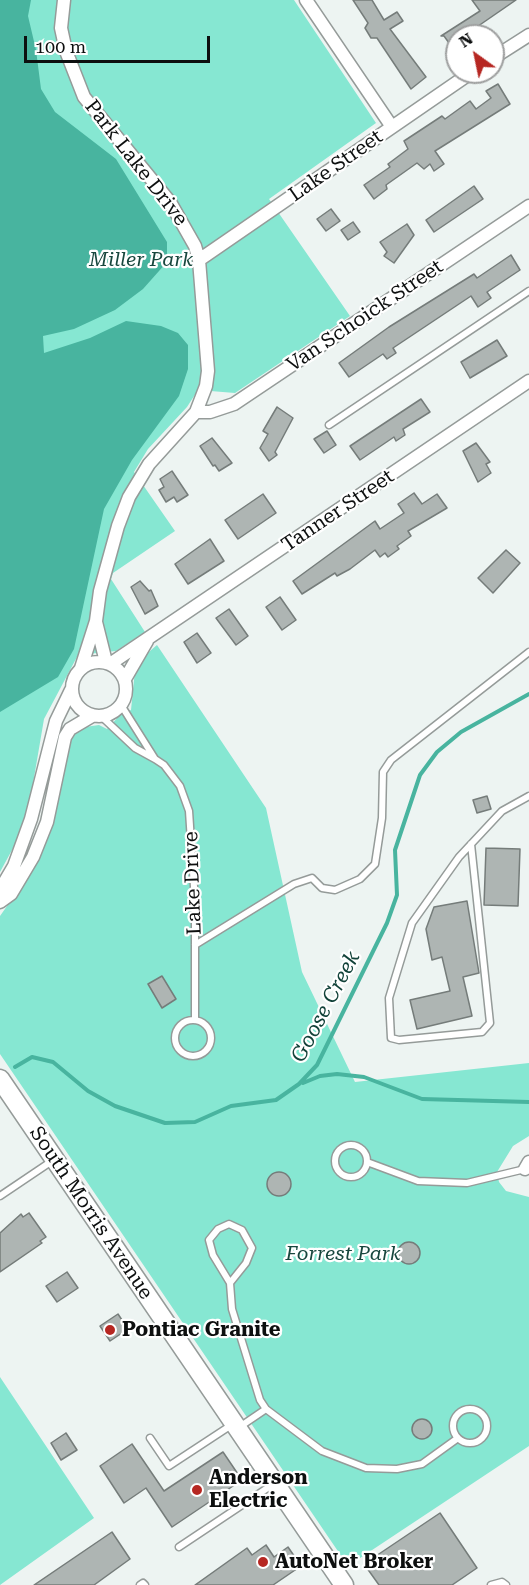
<!DOCTYPE html>
<html>
<head>
<meta charset="utf-8">
<style>
	body { margin:0 }
	#map { position:relative; width:529px; height:1585px; overflow:hidden; background:#edf4f2; font-family:"Roboto Serif",serif }
	canvas { display:block }
	.north { position:absolute; left:445px; top:24px; width:60px; height:60px; box-sizing:border-box; background:#fff; border:2px solid #9e9f9f; border-radius:50%; rotate:327deg; font-size:16px; font-weight:700; line-height:24px; text-align:center; color:#0d0f0f }
	.north::after { content:''; display:block; margin:auto; width:21px; height:27px; background:#b62722; clip-path:polygon(50% 0,100% 100%,50% 72%,0 100%) }
	.scale { position:absolute; left:24px; top:36px; width:186px; height:27px; box-sizing:border-box; border:3px solid #0d0f0f; border-top:0; padding-left:8px; font-size:18px; line-height:21px; white-space:nowrap; color:#0d0f0f; -webkit-text-stroke:4px #fff; paint-order:stroke }
</style>
</head>
<body>
<div id="map">
<canvas width="529" height="1585"></canvas>
<div class="north">N</div>
<div class="scale">100 m</div>
</div>
<script>
const c = document.querySelector('canvas').getContext('2d');
c.lineJoin = 'round';
function fill(path, color) {
  c.fillStyle = color;
  c.fill(path, 'evenodd');
}
function shape(rows) {
  const path = new Path2D();
  for (const r of rows) {
    if (r.length === 3) {
      path.moveTo(r[0] + r[2], r[1]);
      path.arc(r[0], r[1], r[2], 0, 2 * Math.PI);
      continue;
    }
    path.moveTo(r[0], r[1]);
    for (let i = 2; i < r.length; i += 2) path.lineTo(r[i], r[i + 1]);
  }
  return path;
}
function trace(path, color, width, dash) {
  c.strokeStyle = color;
  c.lineWidth = width;
  c.lineCap = dash ? 'butt' : 'round';
  c.setLineDash(dash || []);
  c.stroke(path);
}
function drawText(font, color, halo, rows, align = 'center') {
  c.font = font + ' "Roboto Serif",serif';
  c.lineWidth = 4.5;
  c.setLineDash([]);
  c.textBaseline = 'middle';
  c.strokeStyle = halo;
  c.fillStyle = color;
  for (const [text, x, y, turn = 0] of rows) {
    c.save();
    c.translate(x, y);
    c.rotate((+turn || 0) * Math.PI / 180);
    c.textAlign = isNaN(turn) ? turn : align;
    if (halo) c.strokeText(text, 0, 0);
    c.fillText(text, 0, 0);
    c.restore();
  }
}
fill(shape([
	[0,0,294,0,376,123,269,199,350,316,235,393,198,390,187,407,148,449,134,472,175,531,113,573,111,579,145,632,116,651,78,655,44,719,29,807,18,839,0,872],
	[157,645,266,808,302,972,355,1082,529,1063,529,1136,513,1146,497,1172,499,1182,506,1191,529,1197,529,1446,348,1566,0,1054,0,916,31,872,49,834,72,736,85,727,99,725,107,729,121,714,131,710,135,670,143,657],
	[0,1377,94,1518,0,1585]
]), '#86e7d2');
fill(shape([
	[0,0,31,0,28,16,36,50,41,89,55,112,116,159,167,242,167,262,143,289,115,310,74,329,43,336,44,353,90,338,126,321,161,326,178,333,188,345,188,369,179,396,132,460,104,509,74,649,58,677,0,712]
]), '#48b49f');
trace(shape([
	[15,1067,32,1057,53,1062,88,1091,115,1106,165,1123,195,1122,231,1106,276,1100,299,1084,317,1065,387,923,397,895,395,850,420,775,437,752,461,732,529,694],
	[303,1083,320,1076,337,1074,364,1077,422,1099,529,1102]
]), '#48b49f', 4);
const building = shape([
	[353,0,372,0,384,20,397,12,403,21,390,29,426,77,411,89,377,38,371,38,365,28,368,23,353,0],
	[472,0,516,0,471,31,475,36,457,36,457,54,444,36,441,36,480,11,472,0],
	[498,84,510,104,435,151,444,164,434,171,430,164,424,169,417,163,386,185,387,189,374,199,364,185,390,167,388,164,408,149,404,141,442,116,445,119,470,101,476,109,491,98,486,91,498,84],
	[474,186,483,199,434,232,426,220,474,186],
	[331,209,340,221,326,231,317,219,331,209],
	[353,222,360,232,348,240,341,230,353,222],
	[407,224,414,235,394,263,384,256,387,252,380,242,407,224],
	[511,255,520,270,487,292,491,298,478,307,471,296,393,348,396,353,387,359,383,354,349,377,339,363,389,327,474,274,477,278,511,255],
	[497,340,507,356,470,378,461,362,497,340],
	[421,399,430,412,403,429,405,435,396,441,394,437,360,460,350,446,421,399],
	[277,407,293,418,275,452,277,455,269,461,260,448,268,434,263,431,277,407],
	[327,431,336,445,324,453,314,439,327,431],
	[212,438,232,463,219,471,215,465,213,466,200,446,212,438],
	[476,443,490,462,486,464,491,473,478,482,463,451,476,443],
	[172,471,188,495,177,502,174,497,166,502,159,490,164,487,160,479,172,471],
	[414,493,422,504,437,494,447,508,408,531,411,536,397,546,399,549,388,557,385,553,380,557,375,550,350,569,337,576,335,573,302,594,293,581,375,521,380,529,404,513,398,504,414,493],
	[263,494,276,513,238,539,225,520,263,494],
	[210,539,224,561,188,584,175,564,210,539],
	[506,550,520,563,493,593,478,578,506,550],
	[140,581,149,591,151,590,158,606,145,614,131,587,140,581],
	[280,597,296,620,282,630,266,607,280,597],
	[229,609,248,636,236,645,216,618,229,609],
	[197,633,211,653,197,663,184,642,197,633],
	[487,796,491,809,477,813,473,800,487,796],
	[486,848,520,849,518,906,484,905,486,848],
	[467,901,479,973,463,977,472,1016,417,1029,410,1000,450,991,442,957,432,960,426,929,434,907,467,901],
	[162,976,176,999,162,1008,148,984,162,976],
	[279,1184,12],
	[29,1213,46,1237,40,1241,42,1243,0,1272,0,1233,21,1214,23,1217,29,1213],
	[409,1253,11],
	[67,1272,78,1288,57,1302,46,1286,67,1272],
	[118,1314,128,1329,110,1341,100,1326,118,1314],
	[422,1429,10],
	[66,1433,77,1450,61,1460,51,1443,66,1433],
	[132,1444,164,1491,223,1452,242,1480,172,1527,146,1488,124,1503,100,1466,132,1444],
	[440,1513,477,1568,452,1585,379,1585,364,1564,440,1513],
	[112,1532,130,1559,94,1585,34,1585,112,1532],
	[266,1545,274,1557,288,1547,301,1566,273,1585,195,1585,247,1548,252,1555,266,1545]
]);
fill(building, '#aeb5b3');
trace(building, '#757c7a', 1.5);
const service = shape([
	[329,425,529,291],
	[101,716,135,748,155,759,121,705],
	[155,759,164,765,180,786,189,811,195,902,195,1020],
	[471,844,490,1023,482,1032,399,1040,391,1038,389,998,412,923,459,857,502,811,529,796],
	[195,945,294,884,312,878,322,888,335,890,360,879,375,864,382,818,383,772,391,760,529,652],
	[193,1038,18],
	[351,1161,16],
	[367,1162,418,1181,467,1183,525,1169],
	[0,1196,52,1161],
	[230,1283,246,1263,252,1248,242,1230,229,1224,218,1229,209,1240,213,1255,230,1283,232,1309,260,1400,266,1409],
	[470,1426,17],
	[238,1428,266,1409,322,1451,366,1468,397,1469,422,1464,458,1438],
	[150,1438,169,1466,233,1424],
	[179,1547,272,1485],
	[140,1585,143,1583,145,1585],
	[491,1585,502,1582,506,1585]
]);
const minor = shape([
	[64,0,61,28,66,51,84,97,170,202,195,246,199,260,208,371,206,386,196,412,149,464,129,497,118,526,100,591,96,621,81,668],
	[306,0,392,127],
	[493,58,529,35],
	[199,260,472,72],
	[196,412,210,412,234,404,529,206],
	[96,622,106,662],
	[99,689,27],
	[110,664,529,381],
	[125,679,147,641],
	[0,890,14,866,31,819,56,721,71,690],
	[0,902,11,894,33,857,47,822,65,737,70,729,92,716],
	[525,1169,529,1162]
]);
const secondary = shape([
	[0,1079,344,1585]
]);
trace(service, '#959b99', 9);
trace(minor, '#959b99', 15);
trace(secondary, '#959b99', 21);
trace(service, '#fff', 6);
trace(minor, '#fff', 12);
trace(secondary, '#fff', 18);
for (const [x, y, r, color] of [
	[110,1330,6,"#b62722"],
	[197,1490,6,"#b62722"],
	[263,1562,6,"#b62722"]
]) {
  const dot = new Path2D();
  dot.arc(x, y, r, 0, 2 * Math.PI);
  c.fillStyle = color;
  c.fill(dot);
  trace(dot, '#fff', 2);
}
drawText('20px', '#0d0f0f', '#fff', [
	["Park Lake Drive",136,163,52],
	["Lake Street",336,166,-35],
	["Van Schoick Street",365,316,-34],
	["Tanner Street",338,511,-34],
	["Lake Drive",193,883,-92],
	["South Morris Avenue",91,1213,56]
]);
drawText('italic 20px', '#18473e', '#fff', [
	["Miller Park",141,260],
	["Forrest Park",343,1254]
]);
drawText('bold 20px', '#0d0f0f', '#fff', [
	["Pontiac Granite",122,1330],
	["Anderson",209,1478],
	["Electric",209,1501],
	["AutoNet Broker",275,1562]
], 'left');
drawText('italic 21px', '#124239', '#fff', [
	["Goose Creek",326,1007,-62]
]);
</script>
</body>
</html>
